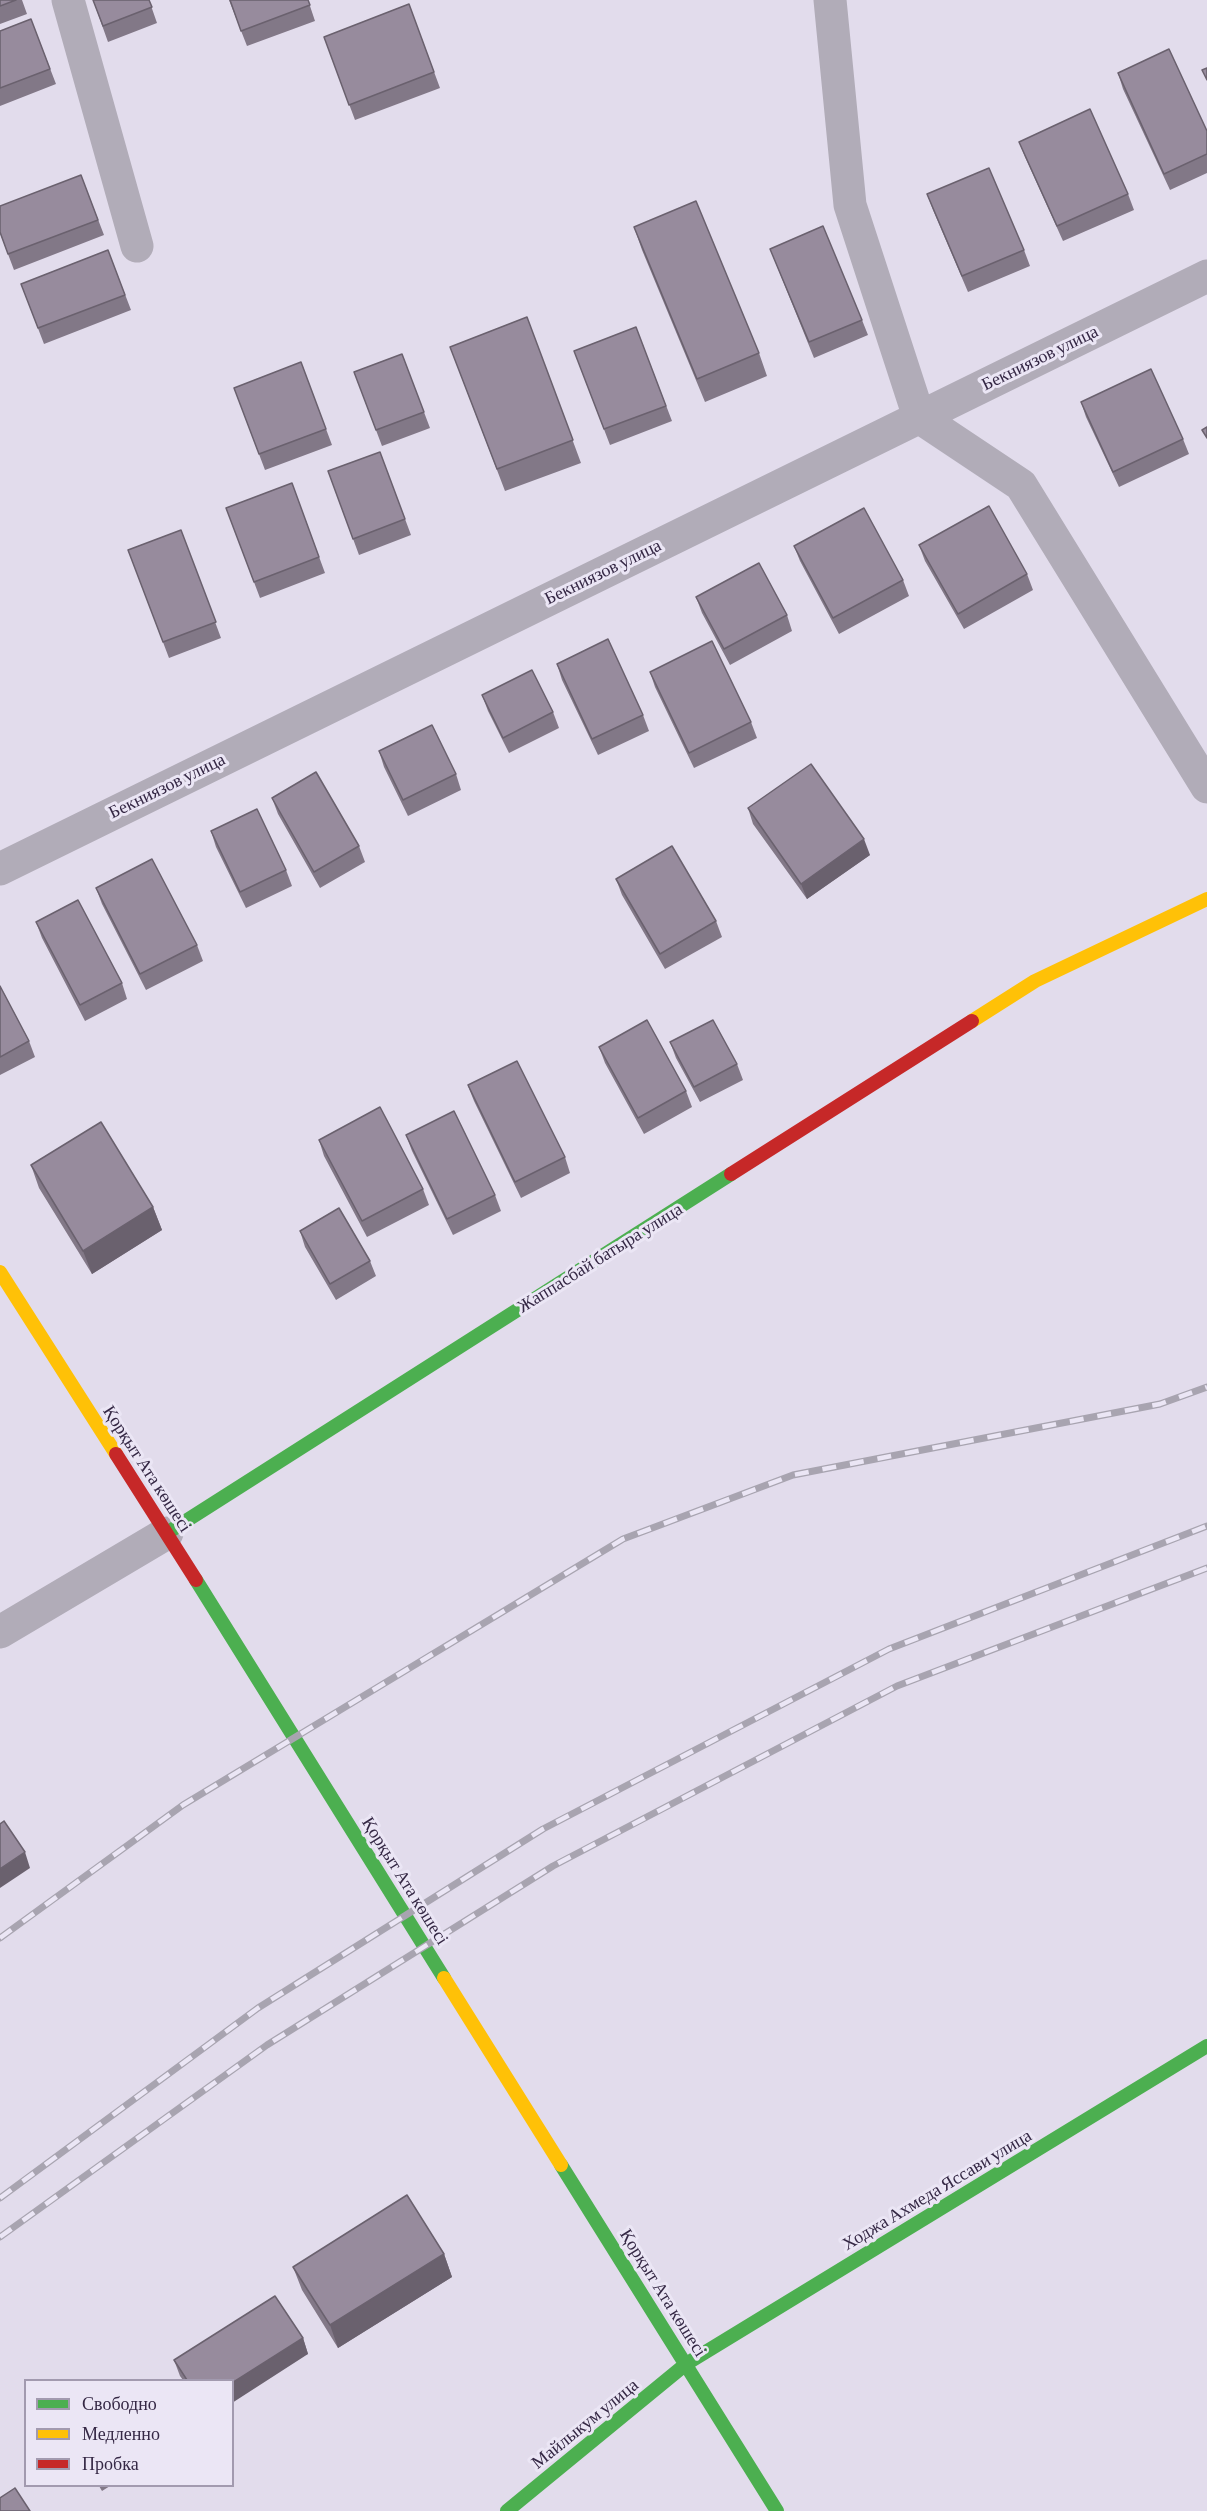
<!DOCTYPE html>
<html>
<head>
<meta charset="utf-8">
<style>
	body { margin:0 }
	#map { position:relative; width:1207px; height:2511px; overflow:hidden; background:#e2dcec; font-family:"Crimson Pro",serif }
	canvas { display:block }
	.legend { position:absolute; left:24px; top:2379px; width:210px; height:108px; box-sizing:border-box; background:#ebe6f5; border:2px solid #a29aaf; margin:0; padding:8px 10px; list-style:none; font-size:18px; color:#352845 }
	.legend li { display:flex; align-items:center; gap:12px; height:30px }
	.legend b { width:30px; border:2px solid #a29aaf }
</style>
</head>
<body>
<div id="map">
<canvas width="1207" height="2511"></canvas>
<ul class="legend">
<li><b style="height:8px;background:#4caf50"></b>Свободно</li>
<li><b style="height:8px;background:#ffc107"></b>Медленно</li>
<li><b style="height:8px;background:#c62828"></b>Пробка</li>
</ul>
</div>
<script>
const c = document.querySelector('canvas').getContext('2d');
c.lineJoin = 'round';
function shape(rows) {
  const path = new Path2D();
  for (const r of rows) {
    path.moveTo(r[0], r[1]);
    for (let i = 2; i < r.length; i += 2) path.lineTo(r[i], r[i + 1]);
  }
  return path;
}
function trace(path, color, width, dash) {
  c.strokeStyle = color;
  c.lineWidth = width;
  c.lineCap = dash ? 'butt' : 'round';
  c.setLineDash(dash || []);
  c.stroke(path);
}
function fill(path, color) {
  c.fillStyle = color;
  c.fill(path, 'evenodd');
}
function drawText(font, color, halo, rows, align = 'center') {
  c.font = font + ' "Crimson Pro",serif';
  c.lineWidth = 6;
  c.setLineDash([]);
  c.textBaseline = 'middle';
  c.strokeStyle = halo;
  c.fillStyle = color;
  for (const [text, x, y, turn = 0] of rows) {
    c.save();
    c.translate(x, y);
    c.rotate((+turn || 0) * Math.PI / 180);
    c.textAlign = isNaN(turn) ? turn : align;
    if (halo) c.strokeText(text, 0, 0);
    c.fillText(text, 0, 0);
    c.restore();
  }
}
trace(shape([
	[68,0,137,246],
	[830,0,850,205,919,417,1021,485,1207,787],
	[0,869,1207,276],
	[0,1632,167,1533]
]), '#b1acb8', 33);
trace(shape([
	[167,1533,731,1174],
	[196,1580,444,1978],
	[561,2165,777,2511],
	[507,2511,686,2364,1207,2046]
]), '#4caf50', 14);
trace(shape([
	[972,1021,1035,981,1207,899],
	[0,1272,116,1454],
	[444,1978,561,2165]
]), '#ffc107', 14);
trace(shape([
	[731,1174,972,1021],
	[116,1454,196,1580]
]), '#c62828', 14);
const rail = shape([
	[0,1938,183,1805,623,1539,793,1475,1160,1404,1207,1387],
	[0,2198,258,2008,543,1829,889,1649,1207,1526],
	[0,2237,267,2045,553,1866,897,1686,1207,1568]
]);
trace(rail, '#a8a4b0', 7);
trace(rail, '#ebe6f5', 4.5, [14]);
fill(shape([
	[0,0,22,0,27,14,0,24],
	[93,0,149,0,157,23,108,42],
	[229,0,308,0,315,21,247,46],
	[409,4,440,88,355,120,324,37],
	[31,19,56,84,0,106,0,31],
	[1118,73,1207,131,1207,173,1170,190,1123,89],
	[1019,142,1128,194,1134,210,1063,241,1025,157],
	[81,175,104,235,14,270,0,233],
	[927,194,1024,250,1030,266,968,292,933,210],
	[634,227,759,353,767,376,705,402,642,250],
	[770,249,862,320,868,335,814,358],
	[108,250,131,310,44,344,21,284],
	[527,317,581,463,505,491,450,347],
	[636,327,672,421,610,445,574,351],
	[402,354,430,428,382,446,354,372],
	[301,362,332,445,265,470,234,388],
	[1081,402,1183,439,1189,454,1119,487,1086,417],
	[380,452,411,535,359,555,328,471],
	[292,483,325,573,260,598,226,508],
	[181,530,221,638,169,658,128,550],
	[919,545,1027,574,1033,590,964,629,925,561],
	[794,546,903,580,909,596,839,634,800,561],
	[696,597,787,615,792,631,730,665,702,613],
	[557,664,643,715,649,731,598,755,562,680],
	[650,672,751,722,757,738,694,768,655,687],
	[482,695,553,712,559,728,509,753,488,711],
	[379,751,456,774,461,790,408,816,384,767],
	[272,798,359,846,365,862,320,888,278,814],
	[748,808,870,855,807,899,753,824],
	[211,831,286,870,292,886,246,908,216,847],
	[616,879,716,921,722,937,665,969,622,895],
	[96,888,197,945,203,961,146,990,102,904],
	[36,922,122,983,127,999,85,1021,42,938],
	[0,986,29,1041,35,1057,0,1075],
	[670,1042,737,1064,743,1080,700,1102,676,1058],
	[599,1047,686,1091,692,1107,644,1134,605,1063],
	[468,1086,565,1157,570,1173,521,1198,474,1101],
	[406,1135,495,1195,501,1211,453,1235,412,1151],
	[319,1140,423,1189,429,1205,367,1237,324,1156],
	[31,1165,153,1207,162,1230,92,1274,39,1188],
	[300,1231,370,1261,376,1276,336,1300,305,1247],
	[444,2254,452,2277,338,2348,302,2290,293,2267],
	[303,2338,308,2354,232,2380,183,2380,180,2376,174,2360],
	[99,2486,110,2486,102,2491]
]), '#827887');
fill(shape([
	[864,839,870,855,807,899,801,884],
	[153,1207,162,1230,92,1274,83,1251],
	[25,1852,30,1868,0,1888,0,1869],
	[444,2254,452,2277,338,2348,330,2325],
	[303,2338,308,2354,232,2403,232,2383]
]), '#6a616e');
const building = shape([
	[0,0,16,0,0,6,0,0],
	[93,0,149,0,152,7,103,26,93,0],
	[230,0,308,0,310,5,241,31,230,0],
	[409,4,434,72,349,105,324,37,409,4],
	[31,19,50,69,0,88,0,31,31,19],
	[1169,49,1207,131,1207,154,1164,174,1118,73,1169,49],
	[1207,68,1207,80,1202,70,1207,68],
	[1090,109,1128,194,1057,226,1019,142,1090,109],
	[989,168,1024,250,962,276,927,194,989,168],
	[81,175,98,220,8,254,0,232,0,206,81,175],
	[696,201,759,353,697,379,634,227,696,201],
	[823,226,862,320,809,342,770,249,823,226],
	[108,250,125,295,38,328,21,284,108,250],
	[527,317,573,440,497,469,450,347,527,317],
	[636,327,666,406,604,429,574,351,636,327],
	[402,354,424,412,376,430,354,372,402,354],
	[301,362,326,429,259,454,234,388,301,362],
	[1151,369,1183,439,1113,472,1081,402,1151,369],
	[1207,427,1207,438,1202,430,1207,427],
	[380,452,405,519,353,539,328,471,380,452],
	[292,483,319,557,254,582,226,508,292,483],
	[989,506,1027,574,958,614,919,545,989,506],
	[864,508,903,580,833,618,794,546,864,508],
	[181,530,216,622,163,642,128,550,181,530],
	[759,563,787,615,724,649,696,597,759,563],
	[608,639,643,715,592,739,557,664,608,639],
	[712,641,751,722,689,753,650,672,712,641],
	[532,670,553,712,503,738,482,695,532,670],
	[432,725,456,774,403,800,379,751,432,725],
	[811,764,864,839,801,884,748,808,811,764],
	[316,772,359,846,314,872,272,798,316,772],
	[257,809,286,870,240,892,211,831,257,809],
	[672,846,716,921,660,954,616,879,672,846],
	[152,859,197,945,140,974,96,888,152,859],
	[78,900,122,983,80,1005,36,922,78,900],
	[0,986,29,1041,0,1057,0,986],
	[647,1020,686,1091,638,1118,599,1047,647,1020],
	[713,1020,737,1064,694,1087,670,1042,713,1020],
	[517,1061,565,1157,515,1182,468,1085,517,1061],
	[380,1107,423,1189,362,1221,319,1140,380,1107],
	[454,1111,495,1195,447,1219,406,1135,454,1111],
	[101,1122,153,1207,83,1251,31,1165,101,1122],
	[339,1208,370,1261,330,1284,300,1231,339,1208],
	[4,1821,25,1852,0,1869,0,1824,4,1821],
	[407,2195,444,2254,330,2325,293,2267,407,2195],
	[275,2296,303,2338,232,2383,232,2380,187,2380,174,2360,275,2296],
	[15,2488,30,2511,0,2511,0,2498,15,2488]
]);
fill(building, '#978b9d');
trace(building, '#6a616e', 1.5);
drawText('18px', '#352845', '#ebe6f5', [
	["Бекниязов улица",1040,358,-26],
	["Бекниязов улица",603,572,-26],
	["Бекниязов улица",167,786,-26],
	["Жаппасбай батыра улица",600,1258,-32],
	["Қорқыт Ата көшесі",147,1469,57],
	["Қорқыт Ата көшесі",405,1881,58],
	["Ходжа Ахмеда Яссави улица",937,2190,-31],
	["Қорқыт Ата көшесі",663,2293,58],
	["Майлыкум улица",585,2424,-39]
]);
</script>
</body>
</html>
